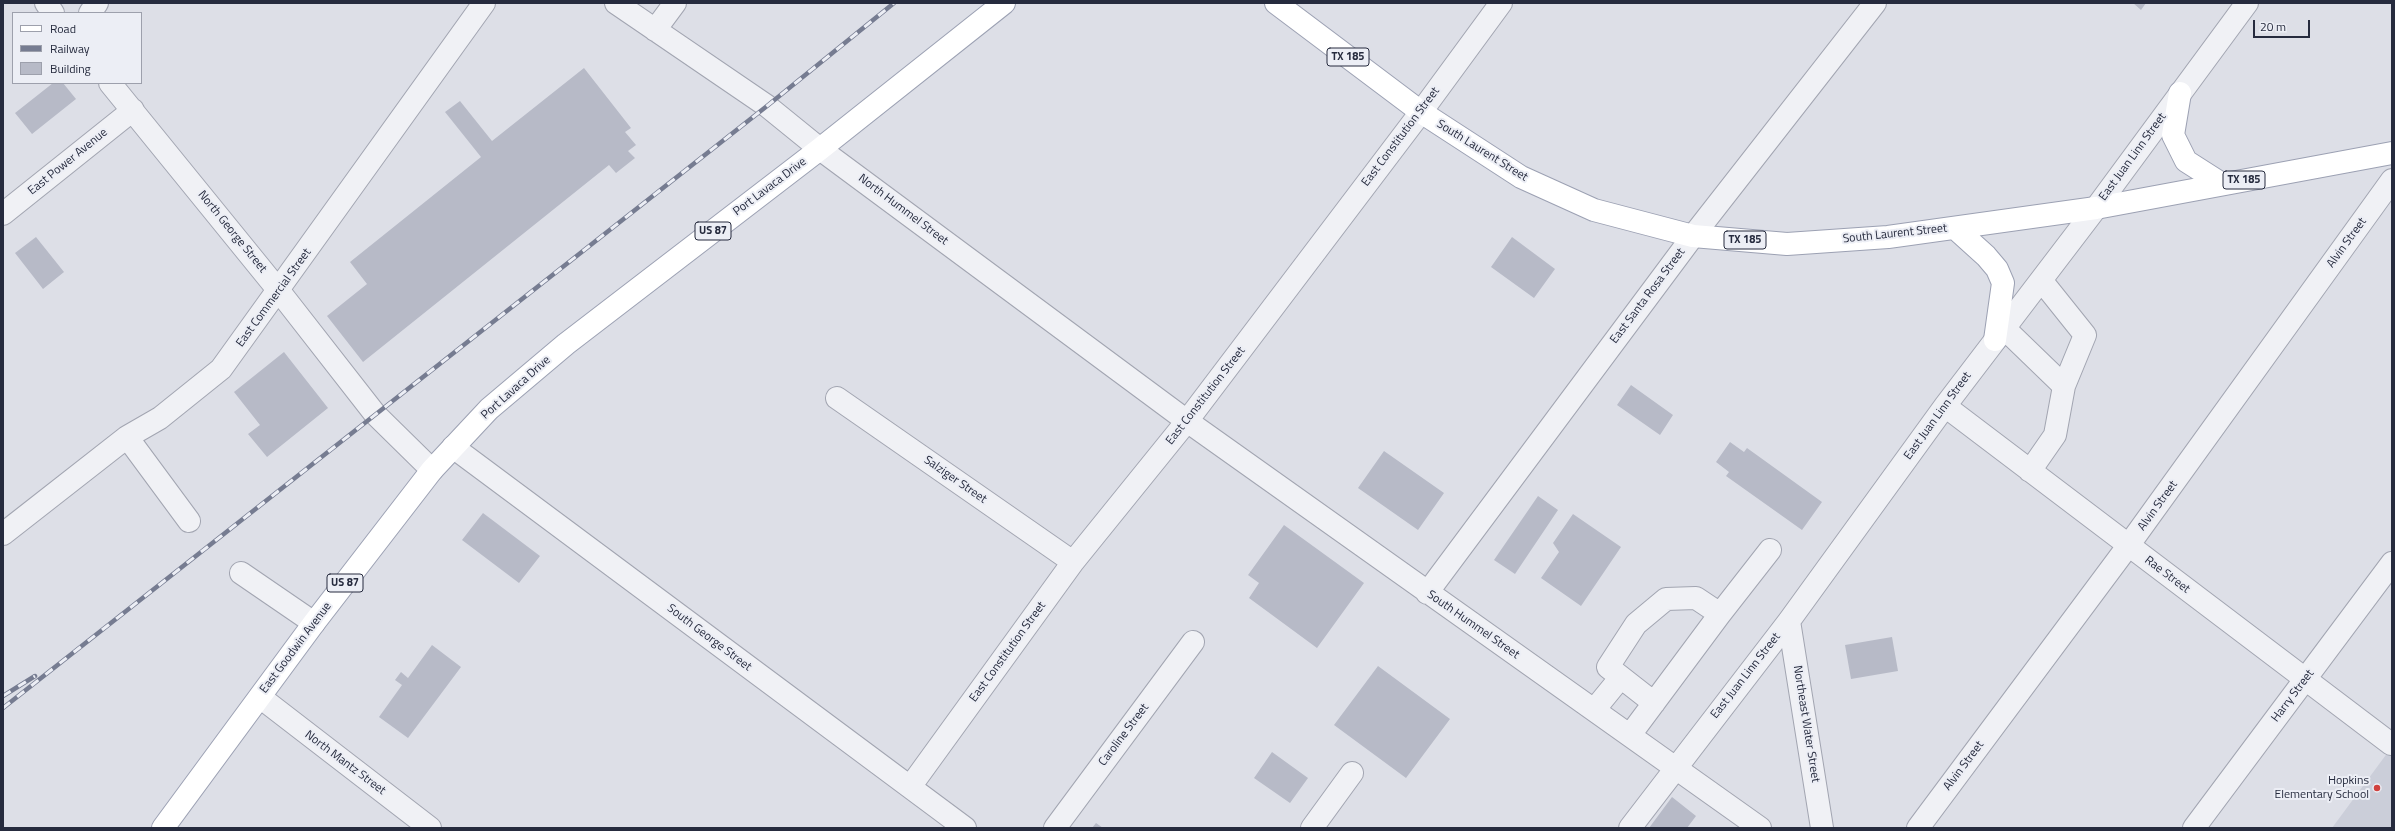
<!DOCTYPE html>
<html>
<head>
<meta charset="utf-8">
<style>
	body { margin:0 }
	#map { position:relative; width:2395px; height:831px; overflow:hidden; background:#dddfe7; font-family:"Titillium Web",sans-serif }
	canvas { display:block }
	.frame { position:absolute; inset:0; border:4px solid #262b3e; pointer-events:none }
	.legend { position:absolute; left:12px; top:12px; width:130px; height:72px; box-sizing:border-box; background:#eceef5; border:1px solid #9da0ac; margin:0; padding:5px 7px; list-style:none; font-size:12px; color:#262b3e }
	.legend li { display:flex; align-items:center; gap:8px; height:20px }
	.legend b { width:20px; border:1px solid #9da0ac }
	.scale { position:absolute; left:2253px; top:20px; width:57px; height:18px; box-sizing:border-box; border:2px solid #262b3e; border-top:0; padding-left:5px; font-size:12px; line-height:14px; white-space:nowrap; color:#262b3e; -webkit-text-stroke:3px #eceef5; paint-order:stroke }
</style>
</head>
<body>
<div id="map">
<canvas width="2395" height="831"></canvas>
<div class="frame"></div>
<ul class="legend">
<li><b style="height:5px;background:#fff"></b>Road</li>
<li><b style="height:5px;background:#767c91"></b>Railway</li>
<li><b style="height:11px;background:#b7bac7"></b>Building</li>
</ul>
<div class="scale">20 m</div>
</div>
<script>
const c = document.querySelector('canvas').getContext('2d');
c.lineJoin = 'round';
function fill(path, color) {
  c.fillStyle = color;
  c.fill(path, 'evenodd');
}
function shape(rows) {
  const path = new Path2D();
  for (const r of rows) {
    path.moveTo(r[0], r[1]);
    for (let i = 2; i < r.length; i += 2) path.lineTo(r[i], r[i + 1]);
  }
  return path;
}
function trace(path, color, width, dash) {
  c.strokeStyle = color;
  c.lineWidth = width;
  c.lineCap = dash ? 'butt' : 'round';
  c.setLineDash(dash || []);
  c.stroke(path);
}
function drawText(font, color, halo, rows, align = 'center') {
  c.font = font + ' "Titillium Web",sans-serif';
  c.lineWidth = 4;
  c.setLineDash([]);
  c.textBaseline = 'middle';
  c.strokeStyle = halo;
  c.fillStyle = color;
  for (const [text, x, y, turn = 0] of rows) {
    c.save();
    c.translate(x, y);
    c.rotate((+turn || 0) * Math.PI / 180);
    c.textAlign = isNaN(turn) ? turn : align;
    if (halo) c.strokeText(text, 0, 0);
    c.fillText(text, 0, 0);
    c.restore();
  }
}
fill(shape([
	[2391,748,2392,828,2332,828]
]), '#cbced9');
fill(shape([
	[2133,3,2146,3,2141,10],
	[584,68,631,128,625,132,636,145,628,151,635,158,616,173,609,165,363,362,327,316,367,284,350,262,481,157,445,112,460,101,492,141],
	[53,83,63,83,76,99,32,134,15,113],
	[36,237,64,272,43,289,15,253],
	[1512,237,1555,269,1534,298,1491,267],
	[284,352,328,408,267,457,248,434,260,425,234,392],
	[1631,385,1673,415,1660,435,1617,405],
	[1730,442,1744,452,1747,448,1822,502,1802,530,1726,476,1729,472,1716,462],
	[1384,451,1444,493,1418,530,1358,488],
	[1538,496,1558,510,1515,574,1494,560],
	[483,513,540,556,519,583,462,540],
	[1573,514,1621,547,1581,606,1541,578,1559,552,1553,543],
	[1284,525,1364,583,1317,648,1249,598,1259,583,1248,575],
	[1892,637,1898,671,1851,679,1845,645],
	[432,645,461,667,408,738,379,717,402,685,395,680,401,672,408,678],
	[1378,666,1450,719,1406,778,1334,725],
	[1272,752,1308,778,1290,803,1254,778],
	[1672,797,1696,816,1687,828,1649,828],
	[1096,823,1103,828,1092,828]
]), '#b7bac7');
const minor = shape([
	[46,3,53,13],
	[616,3,767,106,820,149,1187,421,1760,828],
	[90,13,97,3],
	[655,30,675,3],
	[110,83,279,291,375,414,432,470],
	[3,214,133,110],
	[2041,280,2085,335,2064,386],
	[2004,328,2064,386,2055,435,2030,471],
	[837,398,1073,562],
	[1945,406,2391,744],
	[127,437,189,521],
	[453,447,965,828],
	[3,534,127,437,160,418,221,369,484,3],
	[241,573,314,623],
	[1427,593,1693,236,1875,3],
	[1789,621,1822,828],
	[260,697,430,828],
	[1654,703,1608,667,1636,624,1666,599,1696,598,1720,614],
	[1594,710,1621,677],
	[1630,735,1720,614,1770,550],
	[910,787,1073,562,1187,421,1421,112,1501,3],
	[1055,828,1193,642],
	[1312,828,1352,773],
	[1630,828,1789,621,1945,406,2096,208,2247,3],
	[1918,828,2128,546,2392,180],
	[2194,828,2392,563]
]);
const major = shape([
	[1276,3,1421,112,1521,177,1594,210,1693,236,1787,244,1888,237,2096,208,2392,153],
	[2180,93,2173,135,2186,161,2222,184],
	[1955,228,1986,256,1997,269,2003,283,1995,340],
	[163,828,314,623,432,470,489,409,566,344,820,149,1004,3]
]);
trace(minor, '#a2a5b1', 24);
trace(major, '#9ca1b3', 24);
trace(minor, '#f0f1f5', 22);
trace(major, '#fff', 22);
const rail = shape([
	[3,696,35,676],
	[3,708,767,106,894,3]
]);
trace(rail, '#767c91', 4.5);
trace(rail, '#eceef5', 3, [9]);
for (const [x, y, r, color] of [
	[2377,788,4,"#d0413e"]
]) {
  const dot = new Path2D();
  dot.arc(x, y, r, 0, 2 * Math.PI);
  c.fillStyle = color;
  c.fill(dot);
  trace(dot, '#eceef5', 1.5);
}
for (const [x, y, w] of [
	[1348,57,42],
	[2244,180,42],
	[713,231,36],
	[1745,240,42],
	[345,583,36]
]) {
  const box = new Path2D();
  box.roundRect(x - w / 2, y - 9, w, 18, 3);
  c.fillStyle = '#eceef5';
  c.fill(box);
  trace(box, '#262b3e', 1);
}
drawText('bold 11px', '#262b3e', null, [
	["TX 185",1348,57],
	["TX 185",2244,180],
	["US 87",713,231],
	["TX 185",1745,240],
	["US 87",345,583]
]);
drawText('12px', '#262b3e', '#eceef5', [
	["East Constitution Street",1401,137,-53],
	["South Laurent Street",1482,151,32],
	["East Juan Linn Street",2133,157,-54],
	["East Power Avenue",68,162,-39],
	["Port Lavaca Drive",770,187,-37],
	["North Hummel Street",903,210,37],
	["North George Street",232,232,51],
	["South Laurent Street",1895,234,-6],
	["Alvin Street",2347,243,-54],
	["East Santa Rosa Street",1648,296,-53],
	["East Commercial Street",274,298,-54],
	["Port Lavaca Drive",516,388,-42],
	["East Constitution Street",1206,396,-52],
	["East Juan Linn Street",1938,416,-54],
	["Salziger Street",955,480,35],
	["Alvin Street",2158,506,-54],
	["Rae Street",2167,575,37],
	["South Hummel Street",1473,625,35],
	["South George Street",709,638,37],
	["East Goodwin Avenue",296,648,-53],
	["East Constitution Street",1008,652,-54],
	["East Juan Linn Street",1746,676,-52],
	["Harry Street",2293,696,-53],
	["Northeast Water Street",1806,724,81],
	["Caroline Street",1124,735,-53],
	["North Mantz Street",345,763,37],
	["Alvin Street",1964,766,-53]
]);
drawText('12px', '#262b3e', '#eceef5', [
	["Hopkins",2369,781],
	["Elementary School",2369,795]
], 'right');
</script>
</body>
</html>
